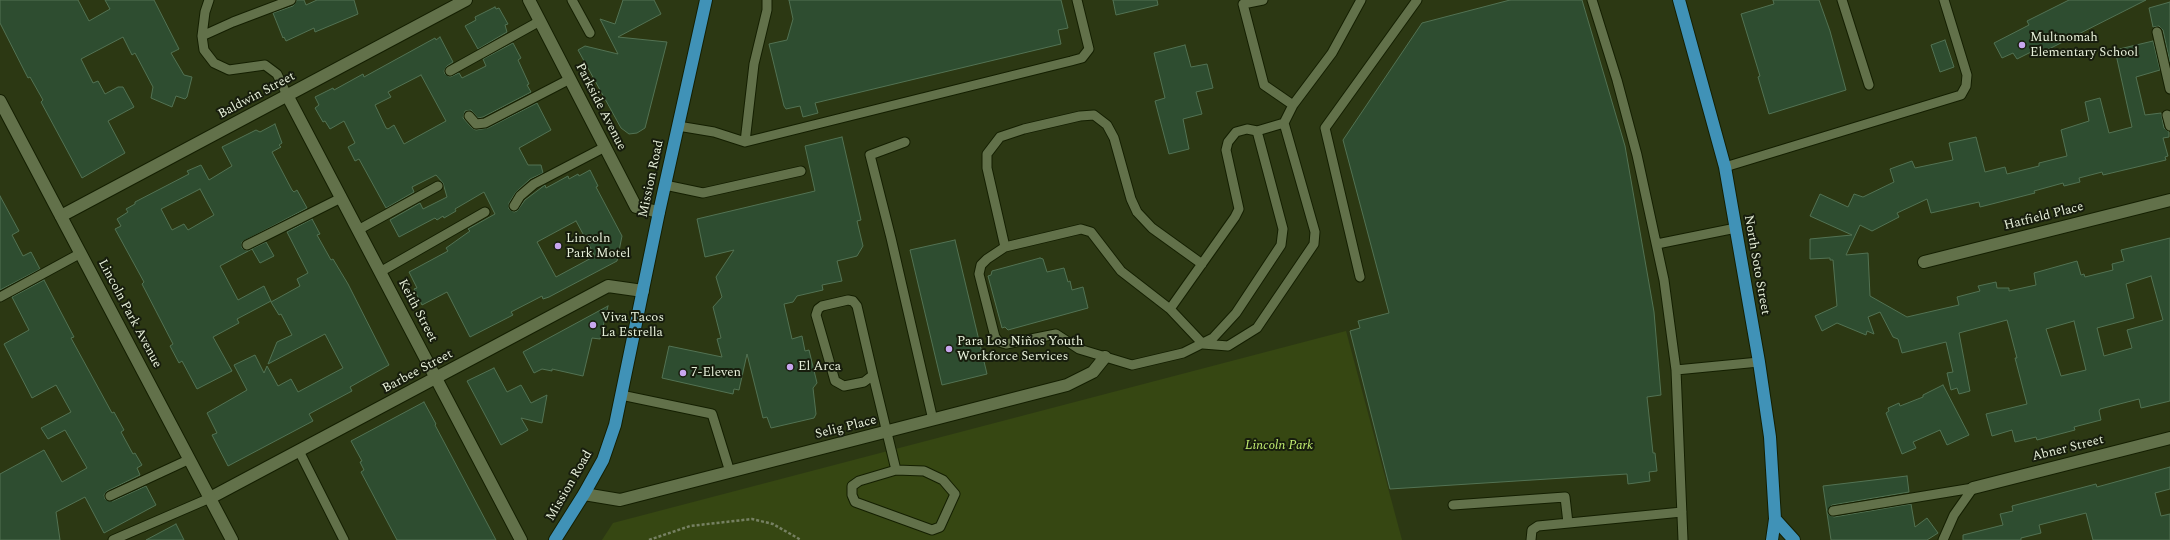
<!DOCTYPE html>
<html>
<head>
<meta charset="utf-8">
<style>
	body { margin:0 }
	canvas { display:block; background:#2c3813 }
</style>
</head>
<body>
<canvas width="2170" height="540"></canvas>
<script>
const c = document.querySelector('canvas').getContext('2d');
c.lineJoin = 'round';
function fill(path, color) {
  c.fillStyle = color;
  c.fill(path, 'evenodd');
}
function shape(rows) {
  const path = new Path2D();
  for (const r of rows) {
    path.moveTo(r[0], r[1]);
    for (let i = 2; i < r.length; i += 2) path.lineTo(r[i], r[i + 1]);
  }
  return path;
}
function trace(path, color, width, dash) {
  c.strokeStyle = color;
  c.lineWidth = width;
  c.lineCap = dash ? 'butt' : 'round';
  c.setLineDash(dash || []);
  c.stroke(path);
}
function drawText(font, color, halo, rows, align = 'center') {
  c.font = font + ' Spectral,serif';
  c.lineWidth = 4;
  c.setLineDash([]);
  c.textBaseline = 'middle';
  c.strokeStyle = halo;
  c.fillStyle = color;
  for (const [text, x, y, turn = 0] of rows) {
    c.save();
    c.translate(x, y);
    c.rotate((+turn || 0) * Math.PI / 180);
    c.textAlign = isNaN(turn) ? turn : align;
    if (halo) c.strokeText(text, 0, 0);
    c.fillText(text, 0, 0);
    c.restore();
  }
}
fill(shape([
	[1346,331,1402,540,602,540,613,523]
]), '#364712');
const building = shape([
	[0,0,78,0,89,21,110,9,105,0,154,0,179,49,171,53,184,75,192,77,187,97,185,99,176,96,172,107,151,98,153,87,135,53,132,55,123,37,81,59,93,83,98,81,105,94,118,87,123,87,134,107,108,121,125,153,82,178,41,102,43,100,30,77,28,78,0,23,0,0],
	[297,0,304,0,306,5,317,0,354,0,358,14,315,32,314,28,286,41,284,37,283,38,273,13,293,6,297,0],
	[623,0,654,0,661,14,618,37,667,42,645,128,637,133,629,134,621,128,578,50,585,46,618,54,600,19,615,24,623,0],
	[789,0,1061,0,1068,28,1058,30,1061,44,815,103,818,113,803,117,800,106,786,109,784,106,769,44,787,40,793,19,789,0],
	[1113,0,1157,0,1158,5,1116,15,1113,0],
	[1510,0,1582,0,1625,146,1654,312,1661,395,1647,397,1653,453,1655,453,1657,471,1649,472,1650,481,1628,484,1627,474,1390,489,1350,331,1360,328,1358,321,1389,313,1343,140,1422,23,1510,0],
	[1773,0,1819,0,1830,31,1846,90,1769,114,1758,77,1760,76,1741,14,1774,4,1773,0],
	[2069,0,2146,0,2043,52,2041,47,2017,59,2013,53,2002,58,1994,43,2029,25,2027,21,2069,0],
	[2170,2,2170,62,2163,30,2159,26,2153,27,2149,8,2170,2],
	[495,7,496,9,499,8,508,24,505,25,507,32,478,49,465,26,476,20,475,17,495,7],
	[440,37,453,62,447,66,444,71,445,74,450,77,459,73,462,78,486,66,483,59,513,43,521,58,518,60,529,84,527,85,531,92,483,117,478,118,471,110,465,111,463,118,472,128,476,130,488,128,537,103,551,130,519,148,528,165,541,165,543,173,530,179,516,192,509,203,509,209,514,212,517,211,525,200,545,185,546,188,568,176,569,179,578,174,579,176,590,170,598,186,596,187,622,236,617,261,549,297,543,299,542,296,511,312,513,315,470,337,447,292,422,305,414,289,417,288,409,272,448,251,446,248,470,231,468,229,495,214,484,192,455,209,456,211,444,218,443,216,437,220,435,218,399,237,390,220,420,203,423,209,447,197,443,183,436,175,412,187,414,192,386,208,359,159,355,161,348,147,355,143,344,121,330,129,325,121,323,122,315,108,319,105,315,97,333,88,334,90,363,74,364,77,435,38,436,40,440,37],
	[421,75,446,121,404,144,394,125,388,129,386,128,375,105,391,97,388,92,421,75],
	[576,221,595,256,556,277,537,242,576,221],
	[1945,40,1954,67,1940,72,1931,45,1945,40],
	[2153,41,2160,70,2136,77,2145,115,2161,113,2164,128,2169,132,2169,137,2163,138,2168,156,2165,157,2166,160,2103,175,2102,172,2079,178,2080,182,2064,186,2063,183,2034,191,2035,193,1980,207,1979,202,1931,213,1927,199,1897,213,1899,217,1872,231,1860,225,1846,255,1868,253,1870,296,1907,317,1959,305,1957,297,1980,291,1978,286,1996,282,1997,288,2009,288,2009,291,2036,285,2034,273,2077,261,2081,275,2084,274,2085,277,2113,270,2112,264,2124,261,2121,250,2170,238,2170,401,2141,408,2139,399,2100,409,2099,411,2101,420,2074,427,2075,430,2037,440,2036,437,2015,442,2012,430,1992,436,1986,414,2027,404,2015,358,2017,358,2007,320,1959,333,1970,391,1959,394,1957,388,1951,390,1947,373,1953,372,1946,342,1902,353,1898,339,1893,337,1880,312,1868,317,1874,334,1867,331,1866,335,1837,323,1822,331,1815,316,1837,306,1833,260,1830,260,1830,258,1810,259,1810,239,1852,235,1810,216,1820,194,1848,207,1854,194,1863,197,1894,182,1890,169,1912,161,1915,168,1953,160,1949,143,1976,137,1985,172,2005,167,2007,174,2039,166,2039,163,2067,156,2061,130,2089,121,2085,102,2100,98,2109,133,2132,127,2115,50,2153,41],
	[2151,276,2163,320,2127,330,2132,348,2104,356,2097,328,2134,318,2126,284,2151,276],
	[2074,321,2086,370,2061,376,2046,329,2074,321],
	[1185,45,1191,67,1207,64,1213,88,1196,92,1202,114,1183,119,1189,149,1169,154,1155,101,1165,98,1154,53,1185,45],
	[275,124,282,143,279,145,281,147,272,152,292,190,294,192,297,190,307,208,242,242,242,248,247,251,266,242,274,256,260,263,252,249,220,266,238,300,264,286,271,301,237,319,239,323,213,337,232,371,197,389,182,361,179,363,170,346,173,344,142,284,144,282,115,229,121,226,117,219,128,212,126,209,135,204,135,202,189,174,187,171,201,165,209,180,232,166,222,147,256,130,260,132,275,124],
	[200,189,214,215,188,230,184,224,172,230,161,209,200,189],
	[842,137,861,220,857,221,863,246,857,256,837,261,842,281,822,285,823,290,797,296,793,302,784,304,792,339,802,336,805,351,809,350,817,383,813,388,816,414,814,418,771,428,767,417,763,418,747,354,739,390,734,389,733,394,662,378,669,346,722,357,717,339,721,338,713,307,722,297,716,277,734,250,705,257,697,219,815,191,805,146,842,137],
	[0,196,19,231,12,235,23,256,31,252,40,269,0,290,0,196],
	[312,219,320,234,317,235,331,260,333,259,348,284,389,365,350,387,352,391,309,414,313,421,228,466,212,435,217,433,207,413,247,390,234,365,255,355,264,373,267,366,278,386,291,379,298,392,343,368,325,334,268,364,277,342,292,335,281,314,279,315,271,302,300,286,297,279,308,273,287,232,312,219],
	[955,240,987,374,942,385,910,250,955,240],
	[1040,258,1043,259,1047,272,1064,268,1068,282,1070,281,1072,290,1083,287,1088,308,1008,330,1005,327,1002,328,988,276,991,275,992,271,1040,258],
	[44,280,74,337,71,338,112,413,114,412,124,430,121,432,133,454,135,453,142,465,137,468,140,475,107,491,104,495,105,499,113,501,146,486,156,505,104,533,85,497,56,512,60,540,0,540,0,474,44,450,62,482,87,468,65,430,48,439,41,428,71,412,56,385,32,398,4,344,29,330,12,297,44,280],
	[608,306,600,339,592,338,583,376,552,369,552,371,542,369,534,373,523,352,608,306],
	[494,368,507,392,521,385,531,403,547,395,542,423,521,418,528,430,501,445,467,381,494,368],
	[1943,385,1969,435,1947,445,1940,430,1913,442,1916,448,1902,454,1886,413,1889,411,1888,408,1899,403,1900,406,1923,397,1923,395,1943,385],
	[424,402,436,424,435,425,496,540,397,540,361,472,364,470,360,462,362,461,351,441,424,402],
	[2170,467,2170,489,2155,493,2161,516,2170,514,2170,540,2093,540,2086,513,2039,525,2041,533,2021,538,2021,540,1963,540,1963,535,2003,525,2000,514,2013,511,2012,506,2096,484,2097,487,2170,467],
	[1907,476,1909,492,1832,505,1828,509,1828,514,1834,517,1911,504,1915,527,1927,518,1938,533,1927,540,1831,540,1823,486,1907,476],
	[176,524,184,540,146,540,176,524]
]);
fill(building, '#2e4d30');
trace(building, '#527253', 1);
const lane = shape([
	[209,0,205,12,202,36,204,50,214,63,229,70,265,65,277,74,287,95],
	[572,0,590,33],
	[1263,0,1243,4,1264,85,1293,105],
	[1592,0,1617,80,1637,155,1664,280,1676,370,1683,540],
	[1842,0,1869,85],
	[2157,32,2170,89],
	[202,36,233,22,291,0],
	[450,71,540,21],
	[2167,115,2170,126],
	[469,116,476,124,485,123,570,79],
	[1284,123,1315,232,1314,244,1257,328,1228,346,1203,344,1170,309,1235,217,1239,209,1226,150,1228,142,1236,132,1247,129,1257,131,1284,123,1293,105,1332,53,1361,0],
	[678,126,714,132,745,142,1071,61,1082,58,1089,49,1077,0],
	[745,142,754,64,767,10,767,0],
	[905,142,870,155,891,238,933,420],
	[1725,167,1961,95,1966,86,1967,75,1944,0],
	[665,185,703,193,801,171],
	[514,206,520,196,534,184,605,147],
	[358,230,438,186],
	[1657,244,1736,228],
	[247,245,341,198],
	[1005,247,987,259,981,265,979,274,995,337,999,342,1006,344,1056,334,1079,349,1132,365,1183,353,1213,338,1236,313,1281,245,1283,229,1257,131],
	[380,272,485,212],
	[1360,277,1325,128,1417,0],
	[0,297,81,253],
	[1170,309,1121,271,1091,232,1081,229,1005,247,987,168,987,154,1000,137,1024,129,1080,116,1094,115,1107,125,1114,138,1131,199,1137,212,1152,228,1202,264],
	[1676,370,1759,362],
	[873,375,857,306,853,301,848,300,822,306,818,309,816,315,835,381,844,386,864,382,873,375,896,470,924,471,943,480,955,494,940,527,932,530,855,502,852,495,852,486,859,481,896,470],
	[621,395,712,414,730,472],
	[299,451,344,540],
	[110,496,190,459],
	[1453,505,1565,497,1568,523],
	[1833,511,1973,488],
	[113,540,210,498],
	[1531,540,1532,530,1538,526,1682,512],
	[1943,540,1954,515,1973,488]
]);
const street = shape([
	[529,0,636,207,659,212],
	[287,95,521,540],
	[61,216,466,0],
	[1924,262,2170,200],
	[1973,488,2170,438],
	[584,494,620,500,1067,385,1093,372,1105,357],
	[210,498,608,286,643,291]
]);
const secondary = shape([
	[0,101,232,540]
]);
const primary = shape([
	[1679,0,1725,167,1759,362,1770,437,1775,519,1772,540],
	[1775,519,1794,540],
	[555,540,584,494,603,460,615,425,659,212,706,0]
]);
trace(lane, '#141f00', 11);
trace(street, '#141f00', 14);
trace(secondary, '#141f00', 14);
trace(primary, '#141f00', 14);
trace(shape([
	[649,540,690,526,752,519,773,524,801,540]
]), '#768162', 2.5, [3, 2]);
trace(lane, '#62714a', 9);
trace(street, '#62714a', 12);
trace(secondary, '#62714a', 12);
trace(primary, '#4092b7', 12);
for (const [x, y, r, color] of [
	[2022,45,4,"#c8a6ef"],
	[558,246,4,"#c8a6ef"],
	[593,325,4,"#c8a6ef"],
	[949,349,4,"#c8a6ef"],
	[790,367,4,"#c8a6ef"],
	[683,373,4,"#c8a6ef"]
]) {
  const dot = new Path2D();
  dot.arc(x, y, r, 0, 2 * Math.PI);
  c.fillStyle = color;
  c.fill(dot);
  trace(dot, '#171d0d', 1.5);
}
drawText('13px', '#e8f1db', '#171d0d', [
	["Multnomah",2030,38],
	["Elementary School",2030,53],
	["Lincoln",566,239],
	["Park Motel",566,254],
	["Viva Tacos",601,318],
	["La Estrella",601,333],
	["Para Los Niños Youth",957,342],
	["Workforce Services",957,357],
	["El Arca",798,367],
	["7-Eleven",691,373]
], 'left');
drawText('13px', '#e8f1db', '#171d0d', [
	["Baldwin Street",257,96,-28],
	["Parkside Avenue",600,107,63],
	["Mission Road",652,179,-78],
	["Hatfield Place",2044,217,-14],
	["North Soto Street",1756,265,80],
	["Keith Street",417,311,62],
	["Lincoln Park Avenue",129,314,62],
	["Barbee Street",418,372,-28],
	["Selig Place",846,428,-14],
	["Abner Street",2068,449,-14],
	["Mission Road",570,486,-60]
]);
drawText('italic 13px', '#c3ee71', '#171d0d', [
	["Lincoln Park",1279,446]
]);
</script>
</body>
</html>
